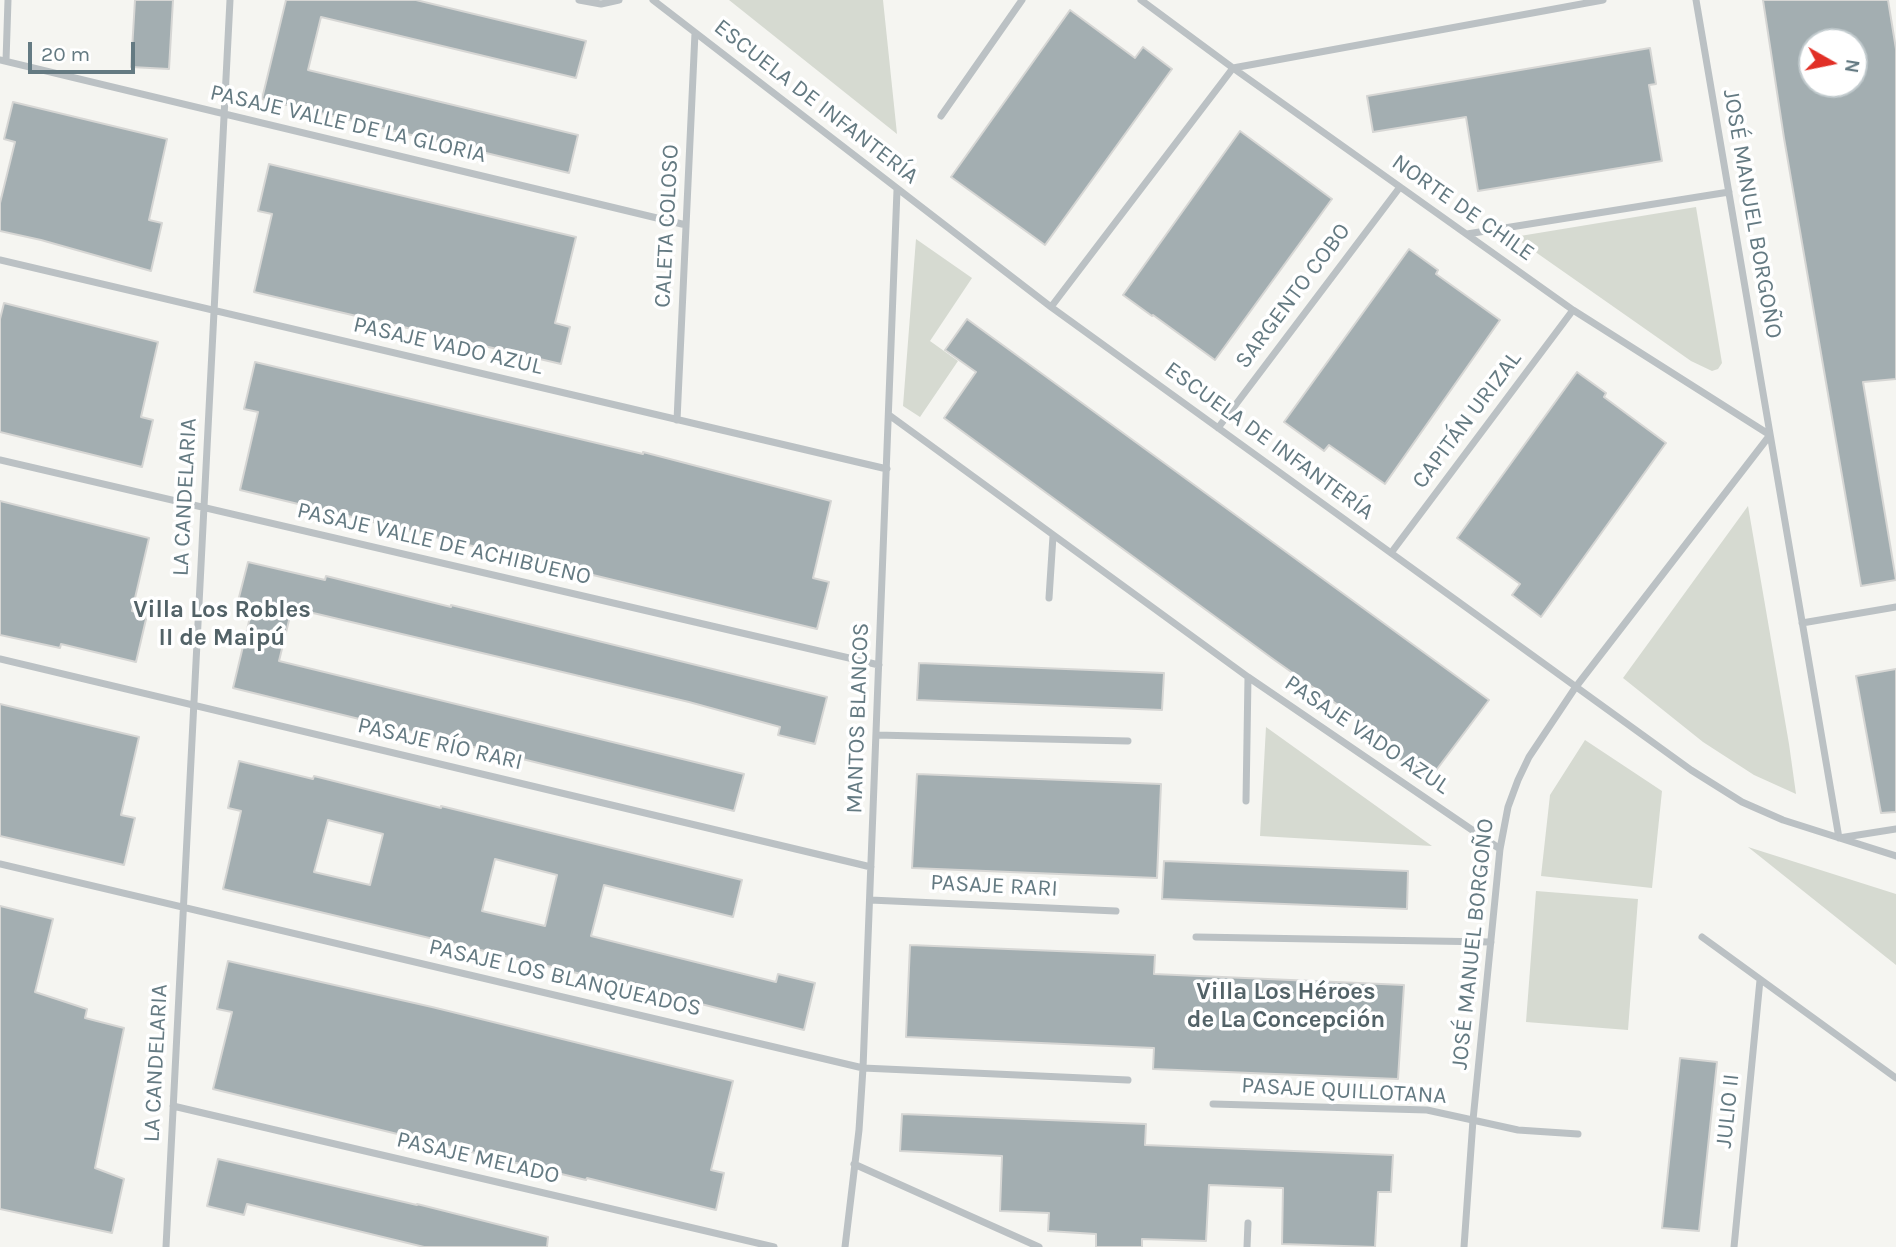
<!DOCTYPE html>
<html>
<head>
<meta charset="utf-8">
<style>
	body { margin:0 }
	#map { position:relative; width:1896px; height:1247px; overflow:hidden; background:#f5f5f1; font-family:Karla,sans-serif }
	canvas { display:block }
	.north { position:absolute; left:1798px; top:28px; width:70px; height:70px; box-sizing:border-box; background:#fff; border:2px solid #c1cacd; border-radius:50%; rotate:99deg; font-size:19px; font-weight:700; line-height:28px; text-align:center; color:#647a82 }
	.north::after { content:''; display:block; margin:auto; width:24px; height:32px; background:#e12f26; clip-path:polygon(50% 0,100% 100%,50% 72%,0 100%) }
	.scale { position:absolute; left:28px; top:42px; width:107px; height:32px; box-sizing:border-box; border:4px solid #647a82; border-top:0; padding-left:9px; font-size:21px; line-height:24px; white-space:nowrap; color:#647a82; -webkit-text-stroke:5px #fff; paint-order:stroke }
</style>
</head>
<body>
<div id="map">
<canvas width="1896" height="1247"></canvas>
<div class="north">N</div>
<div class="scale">20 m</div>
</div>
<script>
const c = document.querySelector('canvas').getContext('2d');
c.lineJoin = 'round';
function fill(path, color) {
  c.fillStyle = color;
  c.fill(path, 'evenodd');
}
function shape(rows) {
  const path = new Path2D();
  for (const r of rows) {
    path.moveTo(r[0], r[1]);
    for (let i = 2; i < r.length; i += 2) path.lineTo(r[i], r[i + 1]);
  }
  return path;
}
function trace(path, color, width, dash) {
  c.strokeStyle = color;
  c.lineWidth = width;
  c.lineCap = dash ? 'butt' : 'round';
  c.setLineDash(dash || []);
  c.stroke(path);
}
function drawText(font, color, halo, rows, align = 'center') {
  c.font = font + ' Karla,sans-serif';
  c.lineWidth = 7;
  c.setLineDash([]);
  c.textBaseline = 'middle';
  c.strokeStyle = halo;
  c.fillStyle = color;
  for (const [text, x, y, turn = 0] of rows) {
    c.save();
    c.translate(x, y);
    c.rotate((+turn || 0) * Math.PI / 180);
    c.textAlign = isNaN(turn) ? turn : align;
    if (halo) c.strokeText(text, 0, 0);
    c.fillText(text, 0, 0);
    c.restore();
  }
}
fill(shape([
	[729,0,883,0,897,134],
	[1696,207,1722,363,1718,369,1712,371,1691,361,1514,237],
	[916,239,972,278,930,341,958,361,920,417,903,406],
	[1748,506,1789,744,1796,794,1754,775,1703,742,1623,678],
	[1266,727,1432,846,1260,836],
	[1585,740,1662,791,1652,888,1541,876,1550,795],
	[1748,847,1896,894,1896,965],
	[1536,891,1638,899,1628,1030,1526,1022]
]), '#d6dad1');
const building = shape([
	[135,0,173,0,169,69,131,67,135,0],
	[286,0,416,0,586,41,576,78,321,17,308,70,578,135,569,173,262,99,286,0],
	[1763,0,1888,0,1896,49,1896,379,1863,382,1896,580,1861,586,1784,138,1763,0],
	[1812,42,1854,42,1854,84,1812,84,1812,42],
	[1070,10,1135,58,1143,47,1172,69,1045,245,951,177,1070,10],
	[1650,48,1656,84,1649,85,1662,161,1478,191,1466,117,1373,132,1367,96,1650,48],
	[13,102,167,139,149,220,162,223,151,271,41,240,0,231,0,203,15,142,4,139,13,102],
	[1240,131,1332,199,1215,360,1153,315,1152,316,1123,295,1240,131],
	[269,164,576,237,555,323,570,327,561,364,254,292,272,214,258,211,269,164],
	[1409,249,1438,270,1436,274,1500,320,1385,484,1329,445,1324,451,1284,422,1409,249],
	[4,303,158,342,141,417,153,420,142,467,0,432,0,319,4,303],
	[967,319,1489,700,1428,781,1398,759,1403,751,1273,659,944,418,976,372,945,350,967,319],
	[255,362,643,454,643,452,831,501,813,578,829,582,817,629,240,490,258,412,244,409,255,362],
	[1577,372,1606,393,1604,397,1666,443,1541,617,1512,595,1520,584,1457,538,1577,372],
	[0,501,149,538,132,611,147,615,136,662,61,644,60,648,0,635,0,501],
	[248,562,325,580,326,576,451,607,451,605,827,697,815,744,778,735,780,727,689,702,292,608,279,661,744,774,734,811,233,688,251,613,236,609,248,562],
	[919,663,1164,673,1162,710,917,700,919,663],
	[1896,669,1896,812,1881,813,1856,676,1896,669],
	[0,704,139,737,121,815,135,818,124,865,0,836,0,704],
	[239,761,313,779,314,776,441,808,441,806,742,880,733,917,604,885,591,936,776,982,778,974,815,983,804,1030,598,978,223,889,241,811,228,808,239,761],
	[328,820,383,834,370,885,314,872,328,820],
	[495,859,557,875,545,926,482,911,495,859],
	[917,774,1161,784,1157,878,912,868,917,774],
	[1164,861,1408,871,1407,909,1162,899,1164,861],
	[0,906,53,919,35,992,87,1009,85,1018,124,1028,95,1168,124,1179,112,1233,0,1209,0,906],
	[910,945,1155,955,1154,974,1404,985,1398,1079,1153,1069,1154,1048,906,1037,910,945],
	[228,961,432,1007,733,1081,711,1170,724,1173,716,1210,587,1178,586,1180,213,1089,232,1012,217,1009,228,961],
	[1680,1058,1717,1062,1699,1231,1662,1228,1680,1058],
	[902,1114,1146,1124,1145,1145,1393,1155,1391,1192,1378,1192,1375,1247,1282,1244,1283,1188,1209,1185,1206,1241,1142,1239,1142,1247,1096,1247,1096,1234,1048,1231,1049,1213,1000,1211,1002,1156,900,1151,902,1114],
	[218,1159,417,1205,417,1204,548,1237,547,1247,424,1247,247,1204,244,1215,207,1206,218,1159]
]);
fill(building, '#a3aeb1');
trace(building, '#d6d6d4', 2);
trace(shape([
	[579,0,601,4,619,0],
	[653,0,1051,307,1691,770,1742,802,1783,820,1896,856],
	[1141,0,1233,68,1573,310,1770,435],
	[1696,0,1839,838,1896,829],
	[0,60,686,225],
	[6,61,8,0],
	[941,116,1022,0],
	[1467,234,1729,192],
	[0,260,887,469],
	[1051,307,1233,68,1603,0],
	[889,415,1248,677,1500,849],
	[677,420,695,33],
	[1218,428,1400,187],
	[0,460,879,665],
	[1391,553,1573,310],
	[1049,598,1053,536],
	[1802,623,1896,607],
	[0,659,871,867],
	[876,735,1128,741],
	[1246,801,1248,677],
	[0,864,863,1068,1128,1080],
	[870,900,1116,911],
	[1196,937,1491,942],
	[1702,937,1896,1078],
	[1213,1104,1427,1110,1518,1130,1578,1134],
	[173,1106,774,1247],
	[854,1164,1039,1247],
	[166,1247,230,0],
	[845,1247,859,1130,863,1068,897,190],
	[1247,1247,1248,1223],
	[1464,1247,1473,1120,1500,849,1508,807,1518,780,1529,757,1575,688,1770,435],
	[1734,1247,1760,980]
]), '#bbc1c4', 7);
drawText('23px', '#647a82', '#fff', [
	["ESCUELA DE INFANTERÍA",816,102,38],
	["PASAJE VALLE DE LA GLORIA",348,124,13],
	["NORTE DE CHILE",1463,208,35],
	["JOSÉ MANUEL BORGOÑO",1752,214,80],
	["CALETA COLOSO",667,226,-87],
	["SARGENTO COBO",1293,296,-53],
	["PASAJE VADO AZUL",448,346,13],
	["CAPITÁN URIZAL",1467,420,-53],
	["ESCUELA DE INFANTERÍA",1269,441,36],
	["LA CANDELARIA",185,497,-87],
	["PASAJE VALLE DE ACHIBUENO",444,544,13],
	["MANTOS BLANCOS",858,718,-88],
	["PASAJE VADO AZUL",1367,735,34],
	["PASAJE RÍO RARI",440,744,13],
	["PASAJE RARI",994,886,3],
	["JOSÉ MANUEL BORGOÑO",1473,944,-84],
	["PASAJE LOS BLANQUEADOS",565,978,13],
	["LA CANDELARIA",156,1063,-87],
	["PASAJE QUILLOTANA",1344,1091,3],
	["JULIO II",1728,1111,-84],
	["PASAJE MELADO",478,1158,13]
]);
drawText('bold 24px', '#526267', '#fff', [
	["Villa Los Robles",222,610],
	["II de Maipú",222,638],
	["Villa Los Héroes",1286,992],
	["de La Concepción",1286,1020]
]);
</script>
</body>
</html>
